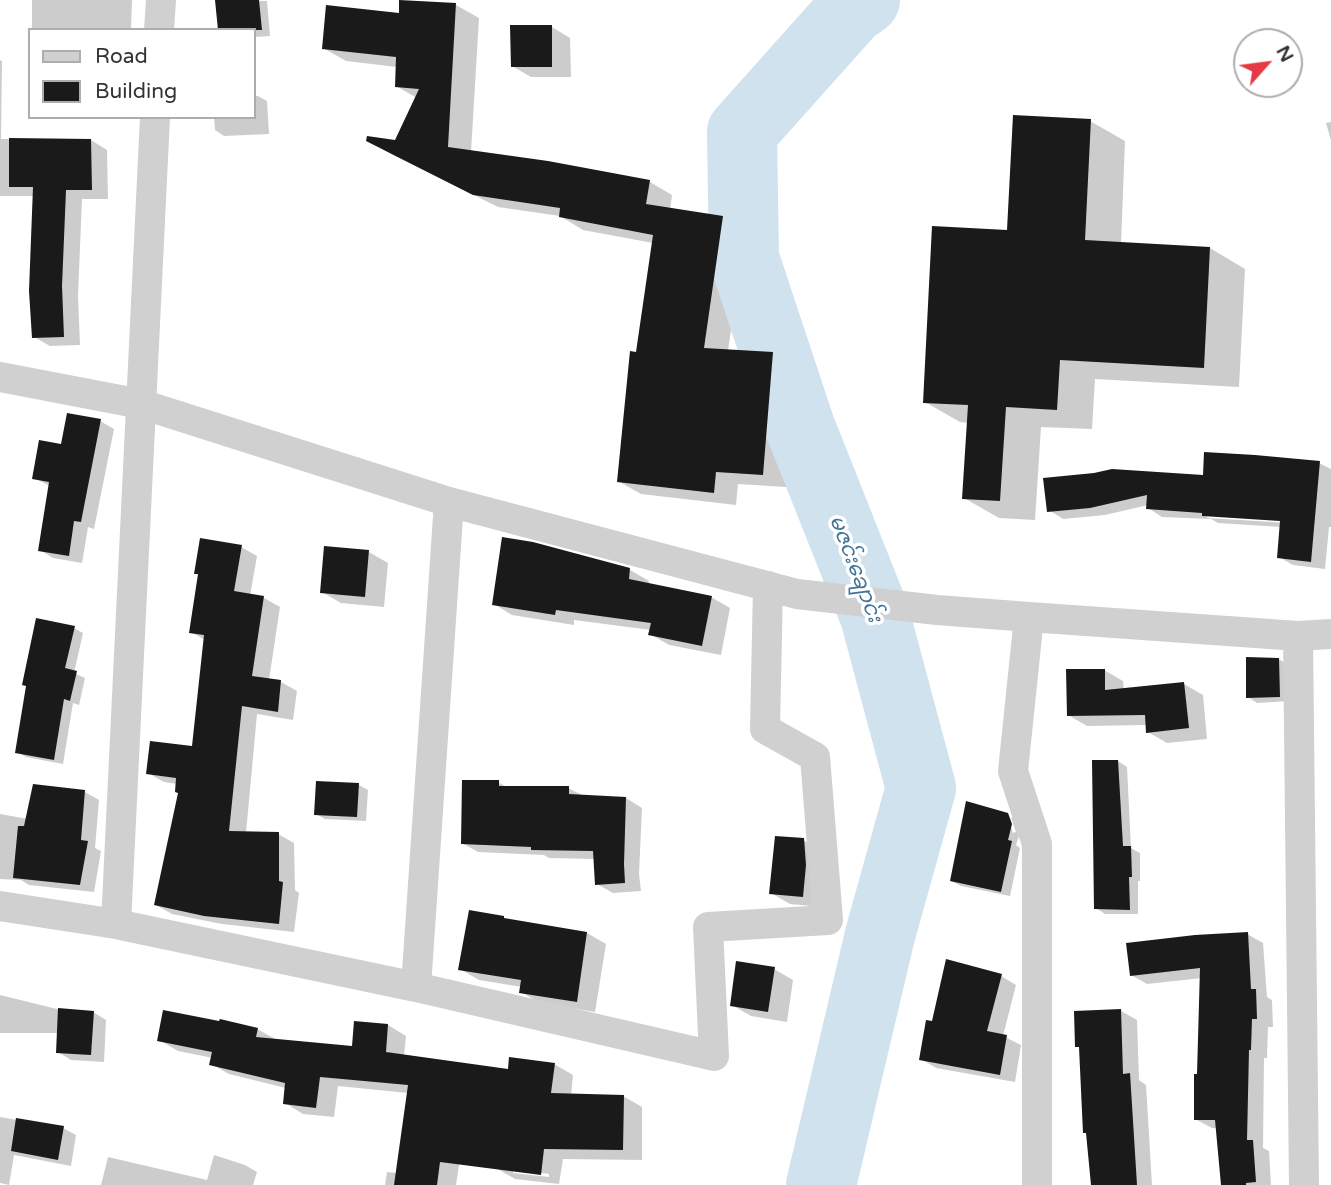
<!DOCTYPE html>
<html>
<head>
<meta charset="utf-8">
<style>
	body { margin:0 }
	#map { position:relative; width:1331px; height:1185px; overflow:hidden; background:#fff; font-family:"Varela Round",sans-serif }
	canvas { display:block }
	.legend { position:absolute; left:28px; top:28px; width:228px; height:91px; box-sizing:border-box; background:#fff; border:2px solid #adadad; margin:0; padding:9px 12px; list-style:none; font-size:21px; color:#333 }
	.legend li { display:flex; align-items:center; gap:14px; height:35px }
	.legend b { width:35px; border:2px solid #adadad }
	.north { position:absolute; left:1233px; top:28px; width:70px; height:70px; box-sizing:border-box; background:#fff; border:2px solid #adadad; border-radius:50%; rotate:62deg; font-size:19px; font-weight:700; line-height:28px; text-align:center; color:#333 }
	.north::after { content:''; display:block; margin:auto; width:24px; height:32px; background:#e63946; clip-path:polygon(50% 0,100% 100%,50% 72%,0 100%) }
</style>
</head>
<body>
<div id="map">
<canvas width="1331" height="1185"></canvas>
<ul class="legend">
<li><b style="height:9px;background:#d0d0d0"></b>Road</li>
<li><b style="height:19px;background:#1a1a1a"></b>Building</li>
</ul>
<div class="north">N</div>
</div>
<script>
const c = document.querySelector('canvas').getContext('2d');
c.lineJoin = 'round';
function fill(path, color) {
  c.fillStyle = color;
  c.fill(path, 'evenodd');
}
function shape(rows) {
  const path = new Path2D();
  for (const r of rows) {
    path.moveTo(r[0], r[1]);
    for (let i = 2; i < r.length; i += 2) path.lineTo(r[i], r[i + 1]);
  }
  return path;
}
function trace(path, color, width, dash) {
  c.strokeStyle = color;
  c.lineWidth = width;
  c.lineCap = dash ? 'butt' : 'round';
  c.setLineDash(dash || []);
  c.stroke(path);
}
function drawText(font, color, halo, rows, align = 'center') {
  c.font = font + ' "Varela Round","Noto Sans Myanmar",sans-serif';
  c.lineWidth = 7;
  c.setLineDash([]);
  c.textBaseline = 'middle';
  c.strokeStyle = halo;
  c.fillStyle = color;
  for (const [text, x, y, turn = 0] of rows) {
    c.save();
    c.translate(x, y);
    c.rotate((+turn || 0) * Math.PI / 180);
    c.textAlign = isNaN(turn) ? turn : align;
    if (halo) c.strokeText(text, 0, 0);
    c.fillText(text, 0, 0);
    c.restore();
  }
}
fill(shape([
	[32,0,132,0,131,30,32,30],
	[217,0,267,1,270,36,254,37,254,30],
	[456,5,479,18,471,152,650,182,672,195,670,210,722,218,745,231,728,351,772,354,795,367,786,487,738,484,736,505,641,494,618,481,653,243,583,230,560,216,498,207,391,154,368,140,396,141,417,98,396,86,397,67,346,61,323,48,400,15],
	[552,27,570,38,571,77,531,77,512,66],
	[0,60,2,61,1,139,91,140,107,150,108,199,82,199,78,296,80,345,50,346,34,337,34,196,0,196],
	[254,96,258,96,267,101,269,134,224,136,215,130,214,117,254,117],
	[1090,121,1125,141,1121,244,1210,248,1245,269,1239,387,1095,379,1092,429,1041,427,1035,520,999,518,964,498,969,423,960,422,925,402],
	[1331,122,1331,140,1326,123],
	[100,421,114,429,94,529,88,527,82,563,53,558,40,550,50,486,34,478,62,447],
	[1319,463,1331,469,1331,527,1329,527,1325,569,1293,565,1279,557,1281,527,1218,523,1211,519,1162,517,1148,508,1148,505,1105,515,1063,519,1049,510,1205,477],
	[1204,514,1289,519,1289,523,1208,518],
	[241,547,257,556,250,596,264,598,280,607,269,680,281,682,297,691,293,720,257,714,246,833,278,834,294,843,295,890,299,893,294,932,222,924,172,914,156,905,179,793,177,784,164,782,148,773,193,748,205,640,191,632,199,575,196,573],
	[369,552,388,563,384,607,341,603,322,592],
	[630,570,649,581,648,585,711,597,730,608,721,655,669,645,650,634,651,630,574,620,574,625,512,615,494,604],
	[74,628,83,633,74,673,85,678,79,705,73,703,63,764,26,757,17,752],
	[1279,659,1288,665,1289,701,1257,703,1248,697],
	[1104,670,1123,681,1124,690,1184,684,1203,695,1207,739,1167,743,1148,732,1147,725,1087,726,1068,715],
	[1118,761,1127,767,1131,848,1140,853,1140,881,1138,881,1138,914,1105,914,1096,908],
	[498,782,508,788,568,788,584,796,626,798,642,808,639,874,641,891,613,893,597,884,595,859,549,858,544,855,478,852,462,843],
	[318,783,359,785,368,790,366,821,325,819,316,814],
	[85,792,99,800,95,848,101,851,94,892,29,885,21,880,0,879,0,814,28,819],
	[1007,815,1013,833,1016,832,1011,817,1017,820,1021,830,1016,845,1020,848,1010,896,961,886,951,881],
	[803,840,822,851,822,907,790,904,771,893],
	[587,933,606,944,595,1012,540,1003,521,992,522,987,479,980,460,969],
	[1247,934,1263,943,1267,997,1272,1000,1273,1027,1268,1027,1267,1058,1264,1058,1263,1148,1269,1151,1271,1185,1223,1185,1218,1128,1212,1128,1195,1119,1199,1076,1202,978,1147,984,1131,975],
	[774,969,793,980,787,1022,751,1016,732,1005],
	[1001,976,1016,985,1003,1036,1021,1045,1015,1082,936,1068,921,1059],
	[0,995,61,1010,93,1012,106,1020,104,1062,71,1060,58,1052,59,1033,0,1033],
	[1121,1011,1137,1020,1139,1080,1146,1085,1152,1185,1093,1185,1081,1049,1077,1046],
	[388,1025,406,1036,404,1056,504,1075,554,1064,573,1075,571,1096,623,1096,642,1107,642,1160,563,1159,559,1184,515,1179,496,1168,469,1098,456,1185,385,1185,387,1172,398,1173,408,1093,338,1086,334,1117,303,1114,285,1103,286,1088,229,1074,211,1064,213,1058,178,1051,159,1040,257,1029,277,1040,354,1048],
	[513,1169,549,1174,549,1177,513,1173],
	[0,1117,63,1128,76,1135,71,1166,14,1155,9,1185,0,1183],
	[214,1155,245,1165,257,1172,253,1185,101,1185,108,1157,207,1180]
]), '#0003');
trace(shape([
	[821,1185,880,935,921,788,875,616,800,427,744,258,742,132,851,10,865,0]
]), '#cfe2ee', 70);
fill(shape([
	[215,0,259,0,262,30,218,30],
	[399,0,456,3,448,147,548,161,650,180,646,204,723,216,704,348,773,352,763,475,716,472,714,493,617,482,630,351,636,352,653,235,559,217,560,208,473,195,366,141,367,136,395,140,419,89,395,87,396,57,322,49,326,5,399,13],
	[510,25,552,25,552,67,511,67],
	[1013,115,1091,119,1085,240,1210,247,1204,368,1060,360,1057,410,1006,407,1000,501,962,499,968,405,923,403,932,226,1007,230],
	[9,138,91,139,92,190,66,190,62,286,64,337,32,338,29,291,33,187,9,187],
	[67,413,101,419,81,522,74,521,69,556,38,551,49,482,32,479,39,440,61,444],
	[1204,452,1255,455,1320,461,1311,562,1277,558,1280,521,1202,516,1202,513,1146,509,1147,495,1090,508,1047,512,1043,478,1094,473,1112,469,1203,475],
	[502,537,533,542,630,568,629,579,712,596,702,646,648,635,651,623,556,610,555,615,492,605],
	[200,538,242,545,234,591,264,596,252,676,281,680,278,712,242,706,229,831,279,832,279,881,283,882,279,924,204,916,154,905,178,793,175,792,176,778,146,774,150,741,192,746,204,635,189,633,198,574,194,574],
	[324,546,369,550,365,597,320,593],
	[36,618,75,626,65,668,77,671,70,701,64,699,54,760,15,753,26,686,22,685],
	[1246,657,1279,658,1280,697,1246,698],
	[1066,669,1105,669,1105,690,1184,682,1189,728,1146,733,1145,715,1067,716],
	[1092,760,1118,760,1123,846,1131,846,1132,877,1129,877,1130,910,1094,909],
	[462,780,499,780,499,786,569,786,569,794,626,797,624,864,625,883,595,885,593,851,531,850,531,847,461,844],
	[316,781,359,783,357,817,314,815],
	[33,784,85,790,81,840,88,841,80,885,13,878,18,826,24,826],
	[966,801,1008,813,1012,824,1008,840,1012,841,1001,892,950,881],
	[775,836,804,838,806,865,803,897,769,894],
	[469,910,504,916,504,918,587,932,577,1002,519,993,521,980,458,970],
	[1248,932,1251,989,1256,989,1257,1019,1252,1019,1251,1050,1249,1050,1247,1140,1253,1140,1256,1182,1246,1183,1246,1185,1221,1185,1215,1120,1194,1120,1194,1074,1197,1074,1200,968,1130,976,1126,943,1195,935],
	[946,959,1002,974,987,1031,1007,1035,1000,1075,919,1060,926,1020,932,1021],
	[736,961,775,967,768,1012,730,1006],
	[58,1008,94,1011,91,1055,56,1053],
	[1121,1009,1123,1074,1130,1073,1137,1185,1091,1185,1086,1133,1083,1133,1079,1047,1075,1047,1074,1011],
	[163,1010,219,1021,220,1019,258,1028,256,1037,352,1046,354,1021,388,1024,386,1052,508,1069,509,1057,555,1063,551,1093,624,1095,623,1150,544,1149,541,1175,440,1162,437,1185,394,1185,408,1085,320,1077,316,1108,283,1104,285,1083,209,1065,212,1052,157,1041],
	[16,1118,64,1126,58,1160,11,1151]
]), '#1a1a1a');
trace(shape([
	[159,30,161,0],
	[0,377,141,404,449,502,797,594,937,610,1029,617,1298,636,1331,634],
	[1029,617,1013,771,1037,844,1037,1185],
	[1298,636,1304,1185],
	[0,906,116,924,416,987,449,502],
	[116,924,155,117],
	[416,987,714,1056,708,927,828,920,815,757,765,729,768,586]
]), '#d0d0d0', 30);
drawText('italic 21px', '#3f7597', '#fff', [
	["မဇင်းချောင်း",855,569,69]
]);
</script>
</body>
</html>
